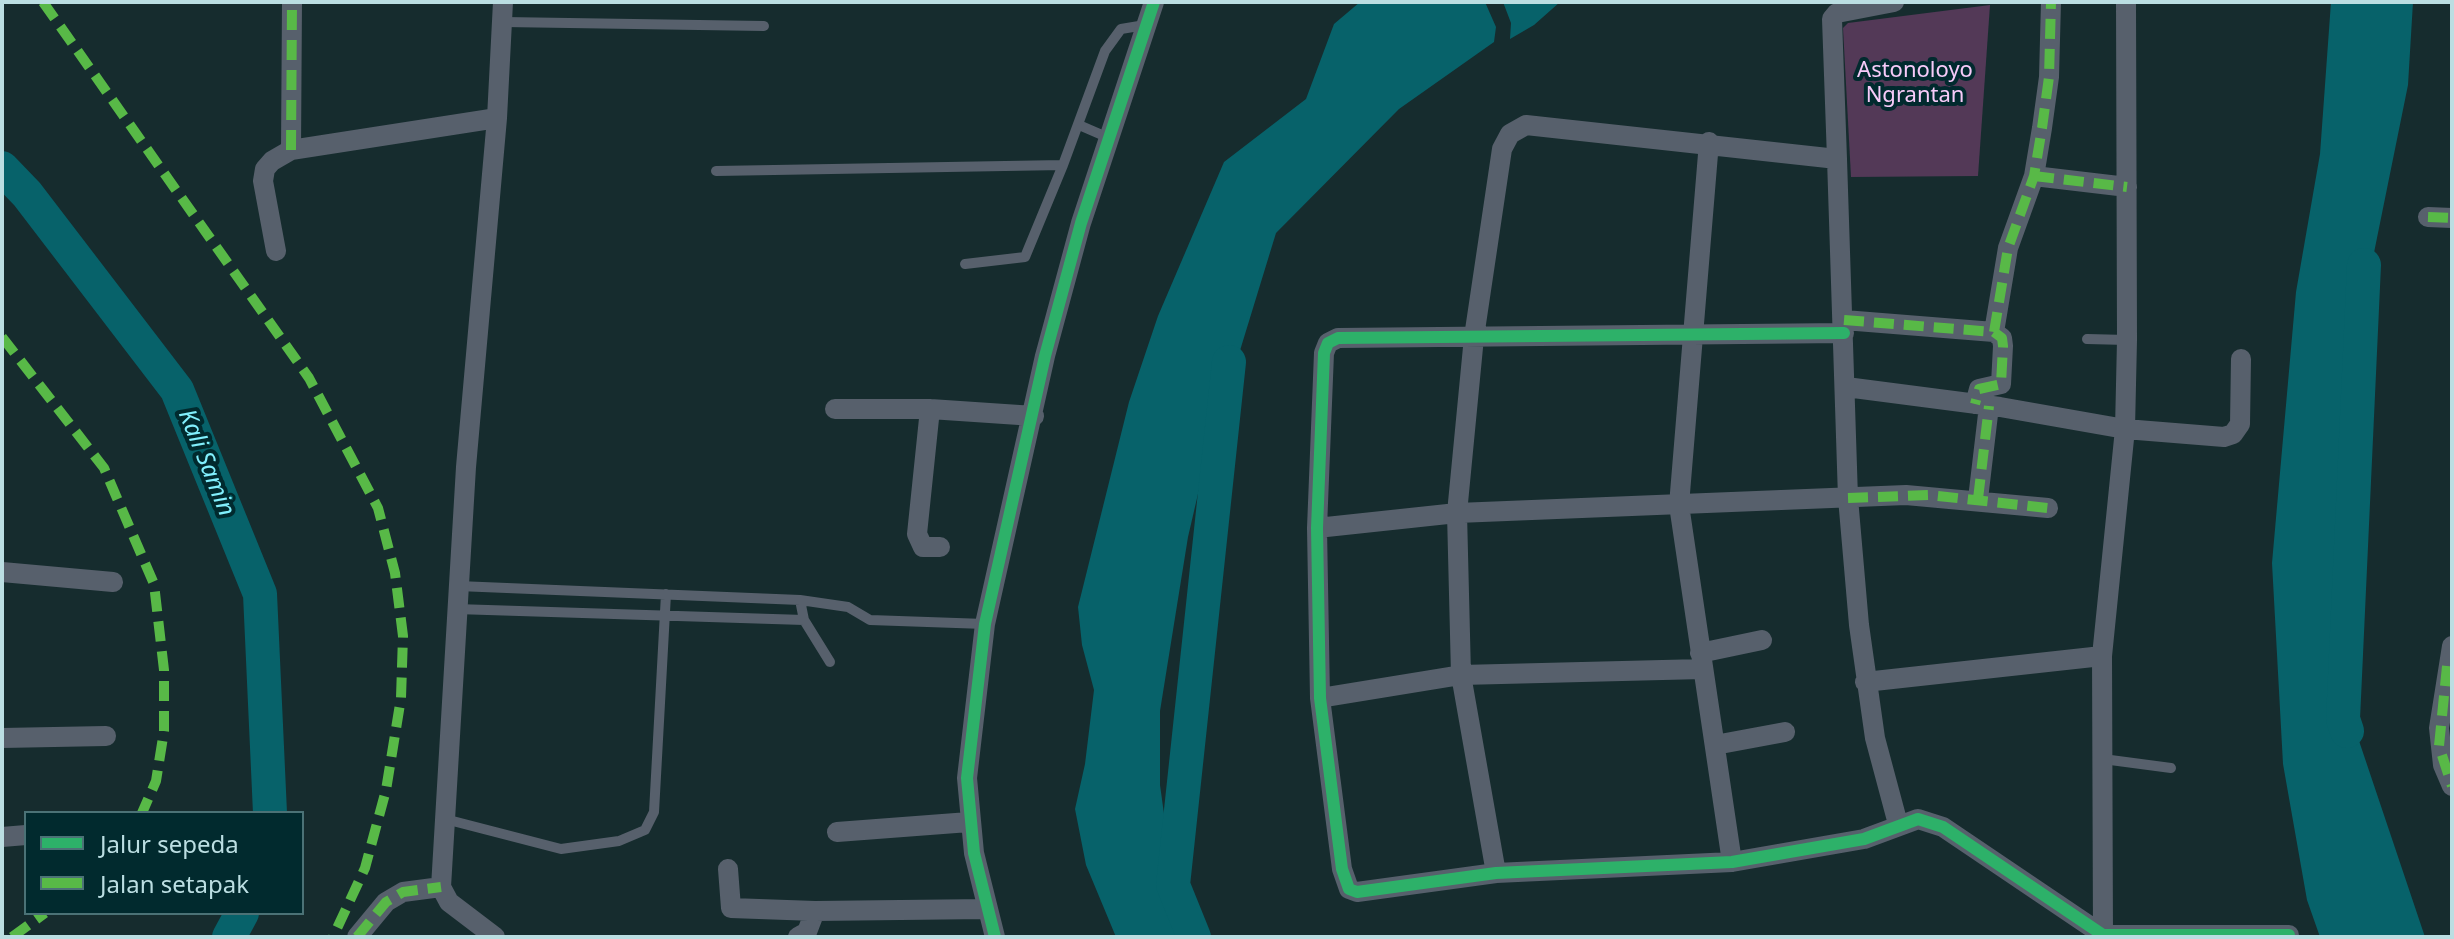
<!DOCTYPE html>
<html>
<head>
<meta charset="utf-8">
<style>
	body { margin:0 }
	#map { position:relative; width:2454px; height:939px; overflow:hidden; background:#162c2e; font-family:"Noto Sans",sans-serif }
	canvas { display:block }
	.frame { position:absolute; inset:0; border:4px solid #bbdee2; pointer-events:none }
	.legend { position:absolute; left:24px; top:811px; width:280px; height:104px; box-sizing:border-box; background:#012a2e; border:2px solid #4b7276; margin:0; padding:10px 14px; list-style:none; font-size:24px; color:#bbdee2 }
	.legend li { display:flex; align-items:center; gap:16px; height:40px }
	.legend b { width:40px; border:2px solid #4b7276 }
</style>
</head>
<body>
<div id="map">
<canvas width="2454" height="939"></canvas>
<div class="frame"></div>
<ul class="legend">
<li><b style="height:10px;background:#2db169"></b>Jalur sepeda</li>
<li><b style="height:10px;background:#58b947"></b>Jalan setapak</li>
</ul>
</div>
<script>
const c = document.querySelector('canvas').getContext('2d');
c.lineJoin = 'round';
function fill(path, color) {
  c.fillStyle = color;
  c.fill(path, 'evenodd');
}
function shape(rows) {
  const path = new Path2D();
  for (const r of rows) {
    path.moveTo(r[0], r[1]);
    for (let i = 2; i < r.length; i += 2) path.lineTo(r[i], r[i + 1]);
  }
  return path;
}
function trace(path, color, width, dash) {
  c.strokeStyle = color;
  c.lineWidth = width;
  c.lineCap = dash ? 'butt' : 'round';
  c.setLineDash(dash || []);
  c.stroke(path);
}
function drawText(font, color, halo, rows, align = 'center') {
  c.font = font + ' "Noto Sans",sans-serif';
  c.lineWidth = 8;
  c.setLineDash([]);
  c.textBaseline = 'middle';
  c.strokeStyle = halo;
  c.fillStyle = color;
  for (const [text, x, y, turn = 0] of rows) {
    c.save();
    c.translate(x, y);
    c.rotate((+turn || 0) * Math.PI / 180);
    c.textAlign = isNaN(turn) ? turn : align;
    if (halo) c.strokeText(text, 0, 0);
    c.fillText(text, 0, 0);
    c.restore();
  }
}
fill(shape([
	[1990,5,1978,176,1851,177,1843,28,1848,23]
]), '#533957');
fill(shape([
	[1360,2,1485,2,1496,27,1494,42,1399,109,1276,233,1204,468,1188,537,1160,711,1160,785,1173,879,1211,937,1116,937,1086,865,1075,809,1085,764,1094,690,1082,645,1078,607,1129,402,1158,316,1224,162,1306,99,1334,24],
	[1503,2,1560,2,1534,25,1510,39,1511,23],
	[2331,2,2413,2,2408,85,2349,376,2333,585,2339,657,2353,723,2425,937,2320,937,2307,900,2283,764,2272,563,2296,292,2320,154]
]), '#07626a');
trace(shape([
	[2,168,27,194,177,390,260,594,270,813],
	[2347,731,2343,719,2364,265],
	[229,937,242,913],
	[1194,937,1173,885,1229,362]
]), '#07626a', 34);
trace(shape([
	[504,22,764,26],
	[1079,125,1109,138],
	[1063,165,1105,51,1121,29,1145,25],
	[716,171,1063,165,1025,257,965,264],
	[2087,339,2127,340],
	[458,586,800,600,848,607,870,620,985,624],
	[800,600,804,620,830,662],
	[456,609,804,620],
	[2103,759,2171,768],
	[445,819,561,849,619,841,645,830,654,812,666,594]
]), '#57606c', 10);
trace(shape([
	[1709,142,1679,505,1732,862],
	[291,150,292,2],
	[1837,159,1832,19,1837,13,1894,2],
	[2034,176,2127,187],
	[2428,217,2452,218],
	[276,251,263,181,265,169,272,161,291,150,497,118],
	[1844,320,1994,332,2002,338,2003,346,2001,384,1979,389,1975,404],
	[1994,332,2008,248,2034,176,2042,128,2049,77,2051,2],
	[1844,333,1338,338,1328,343,1324,353,1317,528,1320,698,1342,869,1349,889,1357,892,1496,873,1732,862,1864,839,1918,819,1943,827,2103,935,2289,935],
	[1846,387,2000,407,2125,429,2224,437,2233,434,2240,424,2241,359],
	[835,409,930,409,1034,416],
	[930,409,917,534,923,547,940,547],
	[1978,499,1989,406],
	[1317,528,1457,513,1906,495,2048,508],
	[2,572,113,582],
	[2452,646,2439,728,2443,765,2452,786],
	[1700,653,1762,640],
	[1865,682,2102,656],
	[1320,698,1461,675,1703,669],
	[2,738,106,736],
	[1715,745,1785,732],
	[837,832,969,822],
	[2,837,26,835],
	[728,869,731,908,815,911],
	[1496,873,1461,675,1457,513,1474,337,1502,149,1510,134,1526,125,1837,159,1848,498,1859,625,1875,738,1898,824],
	[357,937,386,902,403,892,441,887],
	[495,937,449,902,441,887,466,467,497,118,503,2],
	[798,937,807,932,815,911,986,909],
	[995,937,974,853,967,778,985,624,1045,356,1081,223,1154,2],
	[2103,937,2102,656,2125,429,2127,340,2126,2]
]), '#57606c', 20);
trace(shape([
	[43,2,309,378,378,508,395,573,403,636,401,698,386,790,365,868,333,937],
	[291,150,292,2],
	[2034,176,2127,187],
	[2428,217,2452,218],
	[1844,320,1994,332,2002,338,2003,346,2001,384,1979,389,1975,404],
	[1994,332,2008,248,2034,176,2042,128,2049,77,2051,2],
	[2,337,104,468,154,584,164,670,164,731,156,781,142,813],
	[1848,498,1929,495,2048,508],
	[1978,499,1989,406],
	[2447,666,2439,746,2452,786],
	[12,937,45,913],
	[357,937,386,902,403,892,441,887]
]), '#58b947', 10, [20, 10]);
trace(shape([
	[1844,333,1338,338,1328,343,1324,353,1317,528,1320,698,1342,869,1349,889,1357,892,1496,873,1732,862,1864,839,1918,819,1943,827,2103,935,2289,935],
	[995,937,974,853,967,778,985,624,1045,356,1081,223,1154,2]
]), '#2db169', 12);
drawText('22px', '#f7cbf9', '#012a2e', [
	["Astonoloyo",1915,71],
	["Ngrantan",1915,96]
]);
drawText('italic 24px', '#81effc', '#012a2e', [
	["Kali Samin",206,463,68]
]);
</script>
</body>
</html>
